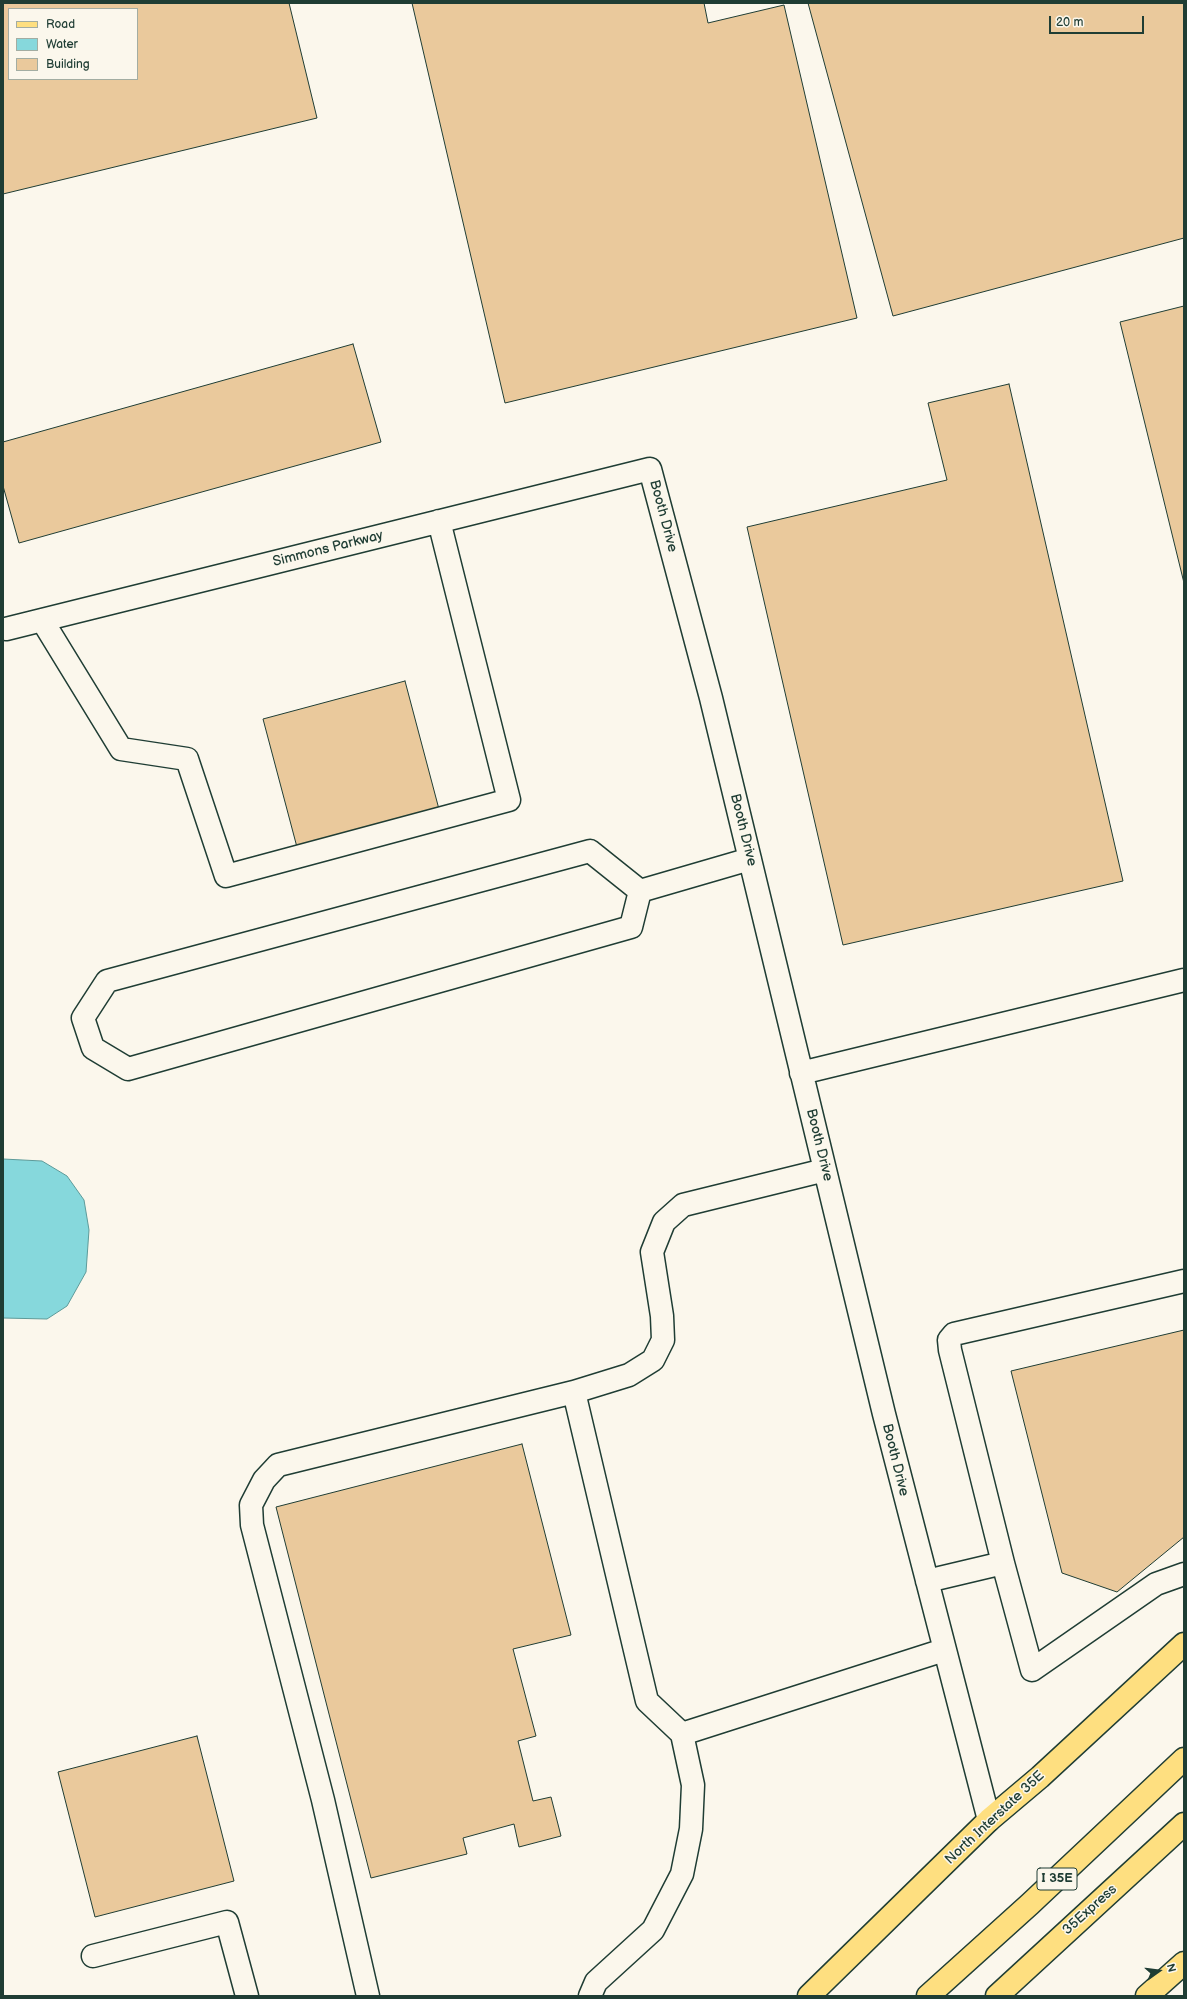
<!DOCTYPE html>
<html>
<head>
<meta charset="utf-8">
<style>
	body { margin:0 }
	#map { position:relative; width:1187px; height:1999px; overflow:hidden; background:#fbf7ec; font-family:"Balsamiq Sans",sans-serif }
	canvas { display:block }
	.frame { position:absolute; inset:0; border:4px solid #1f3d34; pointer-events:none }
	.legend { position:absolute; left:8px; top:8px; width:130px; height:72px; box-sizing:border-box; background:#fbf7ec; border:1px solid #a3ada2; margin:0; padding:5px 7px; list-style:none; font-size:12px; color:#1f3d34 }
	.legend li { display:flex; align-items:center; gap:8px; height:20px }
	.legend b { width:20px; border:1px solid #a3ada2 }
	.north { position:absolute; left:1139px; top:1951px; width:40px; height:40px; -webkit-text-stroke:3px #fbf7ec; paint-order:stroke; rotate:76deg; font-size:11px; font-weight:700; line-height:16px; text-align:center; color:#1f3d34 }
	.north::after { content:''; display:block; margin:auto; width:14px; height:18px; background:#1f3d34; clip-path:polygon(50% 0,100% 100%,50% 72%,0 100%) }
	.scale { position:absolute; left:1049px; top:16px; width:95px; height:18px; box-sizing:border-box; border:2px solid #1f3d34; border-top:0; padding-left:5px; font-size:12px; line-height:14px; white-space:nowrap; color:#1f3d34; -webkit-text-stroke:3px #fbf7ec; paint-order:stroke }
</style>
</head>
<body>
<div id="map">
<canvas width="1187" height="1999"></canvas>
<div class="frame"></div>
<ul class="legend">
<li><b style="height:5px;background:#fedf80"></b>Road</li>
<li><b style="height:11px;background:#86d8dc"></b>Water</li>
<li><b style="height:11px;background:#eac99c"></b>Building</li>
</ul>
<div class="north">N</div>
<div class="scale">20 m</div>
</div>
<script>
const c = document.querySelector('canvas').getContext('2d');
c.lineJoin = 'round';
function fill(path, color) {
  c.fillStyle = color;
  c.fill(path, 'evenodd');
}
function shape(rows) {
  const path = new Path2D();
  for (const r of rows) {
    path.moveTo(r[0], r[1]);
    for (let i = 2; i < r.length; i += 2) path.lineTo(r[i], r[i + 1]);
  }
  return path;
}
function trace(path, color, width, dash) {
  c.strokeStyle = color;
  c.lineWidth = width;
  c.lineCap = dash ? 'butt' : 'round';
  c.setLineDash(dash || []);
  c.stroke(path);
}
function drawText(font, color, halo, rows, align = 'center') {
  c.font = font + ' "Balsamiq Sans",sans-serif';
  c.lineWidth = 3;
  c.setLineDash([]);
  c.textBaseline = 'middle';
  c.strokeStyle = halo;
  c.fillStyle = color;
  for (const [text, x, y, turn = 0] of rows) {
    c.save();
    c.translate(x, y);
    c.rotate((+turn || 0) * Math.PI / 180);
    c.textAlign = isNaN(turn) ? turn : align;
    if (halo) c.strokeText(text, 0, 0);
    c.fillText(text, 0, 0);
    c.restore();
  }
}
const water = shape([
	[3,1159,42,1161,67,1176,84,1200,89,1230,86,1272,67,1306,47,1319,3,1318,3,1159]
]);
fill(water, '#86d8dc');
trace(water, '#5d9a99', 1);
const building = shape([
	[3,3,289,3,317,118,3,194,3,3],
	[9,9,137,9,137,79,9,79,9,9],
	[412,3,704,3,708,23,784,5,857,318,505,403,412,3],
	[808,3,1184,3,1184,238,893,316,808,3],
	[1184,306,1184,583,1120,322,1184,306],
	[353,344,381,442,19,543,3,486,3,442,353,344],
	[1009,384,1123,881,843,945,747,527,947,480,928,403,1009,384],
	[405,681,440,813,298,851,263,719,405,681],
	[1184,1330,1184,1537,1117,1592,1062,1573,1011,1371,1184,1330],
	[522,1444,571,1635,513,1649,536,1736,518,1741,533,1801,551,1797,561,1836,519,1847,514,1824,463,1838,467,1854,371,1878,276,1507,522,1444],
	[197,1736,234,1881,95,1917,58,1772,197,1736]
]);
fill(building, '#eac99c');
trace(building, '#1f3d34', 1);
const minor = shape([
	[42,620,121,749,187,759,226,876,509,800,439,521],
	[6,629,650,469,711,698,884,1414,989,1820],
	[640,891,631,927,128,1069,93,1048,83,1018,107,981,590,851,640,891,750,859],
	[801,1073,1184,980],
	[1184,1281,954,1334,949,1340,950,1350,1003,1563,1032,1670,1156,1584,1184,1574],
	[927,1581,1003,1563],
	[682,1734,647,1701,574,1392,629,1375,653,1360,663,1340,662,1316,652,1252,664,1222,683,1205,825,1170],
	[93,1956,227,1922,247,1996],
	[368,1996,323,1800,252,1525,251,1505,264,1480,278,1465,574,1392],
	[590,1996,596,1982,653,1930,682,1874,691,1829,693,1785,682,1734,944,1650]
]);
const major = shape([
	[809,1996,989,1820,1040,1777,1184,1644]
]);
const highway = shape([
	[928,1996,1030,1904,1184,1759],
	[997,1996,1184,1824],
	[1147,1996,1184,1963]
]);
trace(minor, '#1f3d34', 25);
trace(major, '#1f3d34', 25);
trace(highway, '#1f3d34', 25);
trace(minor, '#fbf7ec', 22);
trace(major, '#fedf80', 22);
trace(highway, '#fedf80', 22);
for (const [x, y, w] of [
	[1057,1879,40]
]) {
  const box = new Path2D();
  box.roundRect(x - w / 2, y - 11, w, 22, 3);
  c.fillStyle = '#fbf7ec';
  c.fill(box);
  trace(box, '#1f3d34', 1);
}
drawText('bold 13px', '#1f3d34', null, [
	["I 35E",1057,1879]
]);
drawText('14px', '#1f3d34', '#fbf7ec', [
	["Booth Drive",663,516,75],
	["Simmons Parkway",328,549,-14],
	["Booth Drive",743,830,76],
	["Booth Drive",819,1145,76],
	["Booth Drive",895,1460,76],
	["North Interstate 35E",995,1818,-43],
	["35Express",1090,1910,-42]
]);
</script>
</body>
</html>
